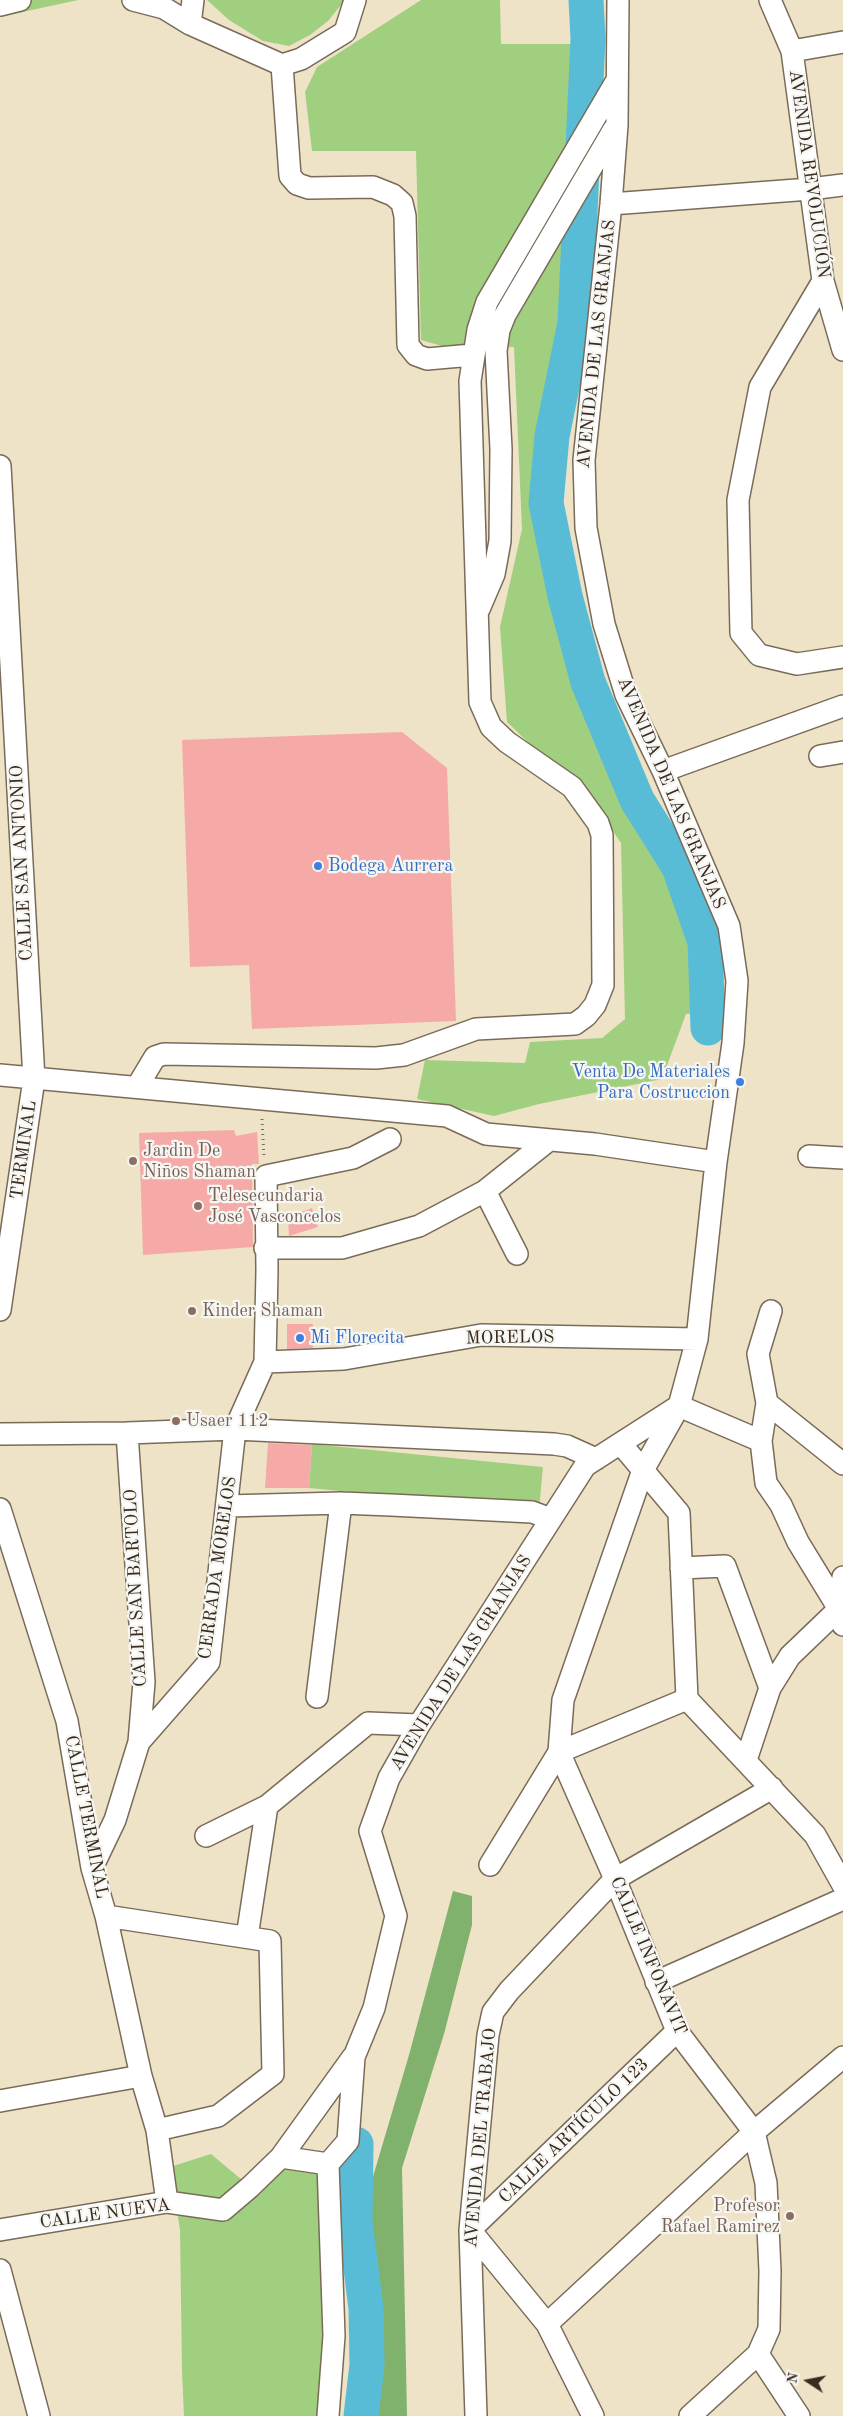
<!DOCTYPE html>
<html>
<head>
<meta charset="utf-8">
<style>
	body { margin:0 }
	#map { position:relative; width:843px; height:2416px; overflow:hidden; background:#eee3c7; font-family:"Old Standard TT",serif }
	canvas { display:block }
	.north { position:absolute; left:783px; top:2356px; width:50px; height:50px; -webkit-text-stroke:4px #f6f6f2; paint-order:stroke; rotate:281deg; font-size:14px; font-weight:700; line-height:20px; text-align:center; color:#3b2a1e }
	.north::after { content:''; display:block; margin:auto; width:18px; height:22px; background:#3b2a1e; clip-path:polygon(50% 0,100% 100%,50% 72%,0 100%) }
</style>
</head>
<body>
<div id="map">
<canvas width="843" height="2416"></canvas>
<div class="north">N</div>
</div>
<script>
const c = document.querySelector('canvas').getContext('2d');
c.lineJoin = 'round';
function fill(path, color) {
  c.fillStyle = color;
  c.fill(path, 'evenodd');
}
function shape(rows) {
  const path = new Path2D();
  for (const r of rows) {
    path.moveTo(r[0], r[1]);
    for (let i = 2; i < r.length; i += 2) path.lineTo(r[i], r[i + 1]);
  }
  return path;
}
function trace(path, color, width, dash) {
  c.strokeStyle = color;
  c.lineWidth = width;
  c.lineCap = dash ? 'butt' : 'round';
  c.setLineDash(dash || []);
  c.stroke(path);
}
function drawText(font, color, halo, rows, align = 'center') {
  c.font = font + ' "Old Standard TT",serif';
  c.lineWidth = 4.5;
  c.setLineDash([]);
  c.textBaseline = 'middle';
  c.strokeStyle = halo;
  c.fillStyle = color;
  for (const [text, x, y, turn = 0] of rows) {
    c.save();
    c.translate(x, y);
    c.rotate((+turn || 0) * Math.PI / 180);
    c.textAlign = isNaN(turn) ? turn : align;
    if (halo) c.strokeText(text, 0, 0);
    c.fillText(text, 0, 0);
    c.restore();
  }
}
fill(shape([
	[0,0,78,0,0,17],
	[207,0,345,0,328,21,310,35,289,46,263,41,229,20],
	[421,0,500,0,501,44,578,44,572,128,574,216,567,323,547,434,538,503,558,599,582,685,631,798,674,870,699,943,700,1013,686,1014,662,1079,539,1104,494,1116,417,1099,425,1060,525,1063,530,1042,602,1038,625,1019,621,843,580,782,534,748,507,722,500,627,522,529,514,347,442,346,421,340,416,151,312,151,305,92,317,67],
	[312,1444,543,1467,539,1510,309,1488],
	[211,2154,254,2190,281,2163,323,2170,328,2333,319,2416,184,2416,182,2371,180,2230,170,2167]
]), '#a0d07f');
fill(shape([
	[453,1891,472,1896,472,1925,444,2034,402,2168,407,2416,351,2416,364,2207,409,2055]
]), '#80b26e');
trace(shape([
	[586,0,588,38,575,323,552,436,546,503,565,596,588,682,637,800,679,867,705,942,708,1028],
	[356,2144,355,2222,366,2308,367,2365,361,2416]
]), '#59bcd7', 35);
fill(shape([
	[402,732,447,768,456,1021,252,1029,249,965,190,967,182,740],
	[234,1130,236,1136,257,1132,259,1164,252,1164,253,1247,143,1255,139,1133],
	[312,1208,318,1227,289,1236,288,1217],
	[287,1324,313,1324,313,1348,287,1349],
	[268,1443,312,1445,309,1488,265,1488]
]), '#f6aaa8');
const minor = shape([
	[133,0,164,8,190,24],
	[193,0,190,24,282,65,301,59,345,32,355,0],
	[770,0,792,51,823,281,843,350],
	[0,5,20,0],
	[792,51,843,42],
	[282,65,290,176,297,184,309,188,373,187,393,195,402,203,405,216,408,345,416,355,427,359,472,355],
	[611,204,810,189,843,185],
	[823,281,760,387,738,500,741,633,759,655,797,664,843,657],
	[0,466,34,1079,0,1310],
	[479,609,494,574,500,541,501,449,496,351,499,330,505,315,614,129],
	[820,756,843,752],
	[663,771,843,706],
	[0,1075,447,1116,486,1134,595,1144,716,1162],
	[137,1087,155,1057,164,1054,376,1058,404,1055,476,1029,575,1024,586,1016,595,1005,603,985,602,835,598,823,572,787,507,742,491,727,480,702,470,381,478,330,487,302,617,80],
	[809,1156,843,1158],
	[485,1191,517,1254],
	[265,1248,342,1248,419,1226,485,1191,549,1140],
	[771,1311,758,1354,767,1403,761,1441,766,1483,781,1505,798,1542,839,1609,843,1625],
	[265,1362,344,1359,481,1335,697,1339],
	[767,1403,843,1464],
	[679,1406,761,1441],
	[0,1434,127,1433,235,1429,554,1444,567,1446,596,1459],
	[621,1444,679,1513,687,1699],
	[227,1506,341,1503,391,1505,532,1512,551,1519],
	[0,1509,67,1721,92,1868,106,1916,141,2076,157,2130,167,2202],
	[681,1568,725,1566,770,1688],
	[839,1609,843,1577],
	[317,1697,341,1503],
	[687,1699,815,1835,843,1885],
	[139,1742,209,1662,235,1429,265,1362,267,1271,266,1176,353,1158,390,1139],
	[559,1752,615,1879,677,2031,754,2132,766,2183,770,2271,769,2329,758,2354,690,2416],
	[559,1752,687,1699],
	[746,1760,770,1688,790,1656,839,1609],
	[206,1836,267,1806],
	[490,1865,559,1752,563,1700,643,1470,679,1406,697,1339,716,1162,733,1043,737,981,729,926,663,771,626,695,604,624,586,528,584,460,611,204,617,125,618,0],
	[92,1868,115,1820,139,1742,144,1682,127,1433],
	[106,1916,270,1941,273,2074,218,2116,157,2130],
	[247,1937,267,1806,368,1723,419,1725],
	[656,1982,843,1899],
	[0,2101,141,2076],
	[281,2157,328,2164],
	[0,2230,167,2202,223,2210,250,2187,281,2157,353,2057],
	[0,2270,39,2416],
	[547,2324,754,2132,843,2057],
	[758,2354,799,2416],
	[328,2416,334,2336,328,2164,348,2141,354,2057,374,2008,396,1916,370,1831,389,1778,419,1725,585,1466,677,1407],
	[476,2416,470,2230,488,2035,493,2012,509,1991,615,1879,772,1788],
	[593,2416,547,2324,470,2230,677,2031]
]);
trace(minor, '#7a6b59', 24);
trace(shape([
	[262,1119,264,1158]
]), '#7a6b59', 3, [1, 4]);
trace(minor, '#fff', 21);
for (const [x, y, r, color] of [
	[318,866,5,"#3f7fe0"],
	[740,1082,5,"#3f7fe0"],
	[133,1161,5,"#8d6e63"],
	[198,1206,5,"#8d6e63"],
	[192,1311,5,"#8d6e63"],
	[300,1338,5,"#3f7fe0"],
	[176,1421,5,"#8d6e63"],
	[790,2216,5,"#8d6e63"]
]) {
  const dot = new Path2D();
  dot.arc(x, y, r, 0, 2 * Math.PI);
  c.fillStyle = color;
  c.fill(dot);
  trace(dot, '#f6f6f2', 2);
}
drawText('18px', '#3b2a1e', '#f6f6f2', [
	["AVENIDA REVOLUCIÓN",809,174,82],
	["AVENIDA DE LAS GRANJAS",597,344,-84],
	["AVENIDA DE LAS GRANJAS",671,793,67],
	["CALLE SAN ANTONIO",22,863,-93],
	["TERMINAL",24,1150,-82],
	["MORELOS",510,1338,-1],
	["CERRADA MORELOS",218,1568,-82],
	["CALLE SAN BARTOLO",136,1588,-93],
	["AVENIDA DE LAS GRANJAS",461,1663,-58],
	["CALLE TERMINAL",86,1817,79],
	["CALLE INFONAVIT",648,1956,67],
	["CALLE ARTÍCULO 123",574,2131,-44],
	["AVENIDA DEL TRABAJO",481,2138,-85],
	["CALLE NUEVA",105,2214,-8]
]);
drawText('18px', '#366cbe', '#f6f6f2', [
	["Bodega Aurrera",328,866],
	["Venta De Materiales",730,1072,"right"],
	["Para Costruccion",730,1093,"right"],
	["Mi Florecita",310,1338]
], 'left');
drawText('18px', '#785e54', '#f6f6f2', [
	["Jardin De",143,1151],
	["Niños Shaman",143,1172],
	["Telesecundaria",208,1196],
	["José Vasconcelos",208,1217],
	["Kinder Shaman",202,1311],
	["Usaer 112",186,1421],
	["Profesor",780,2206,"right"],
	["Rafael Ramirez",780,2227,"right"]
], 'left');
</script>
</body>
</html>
